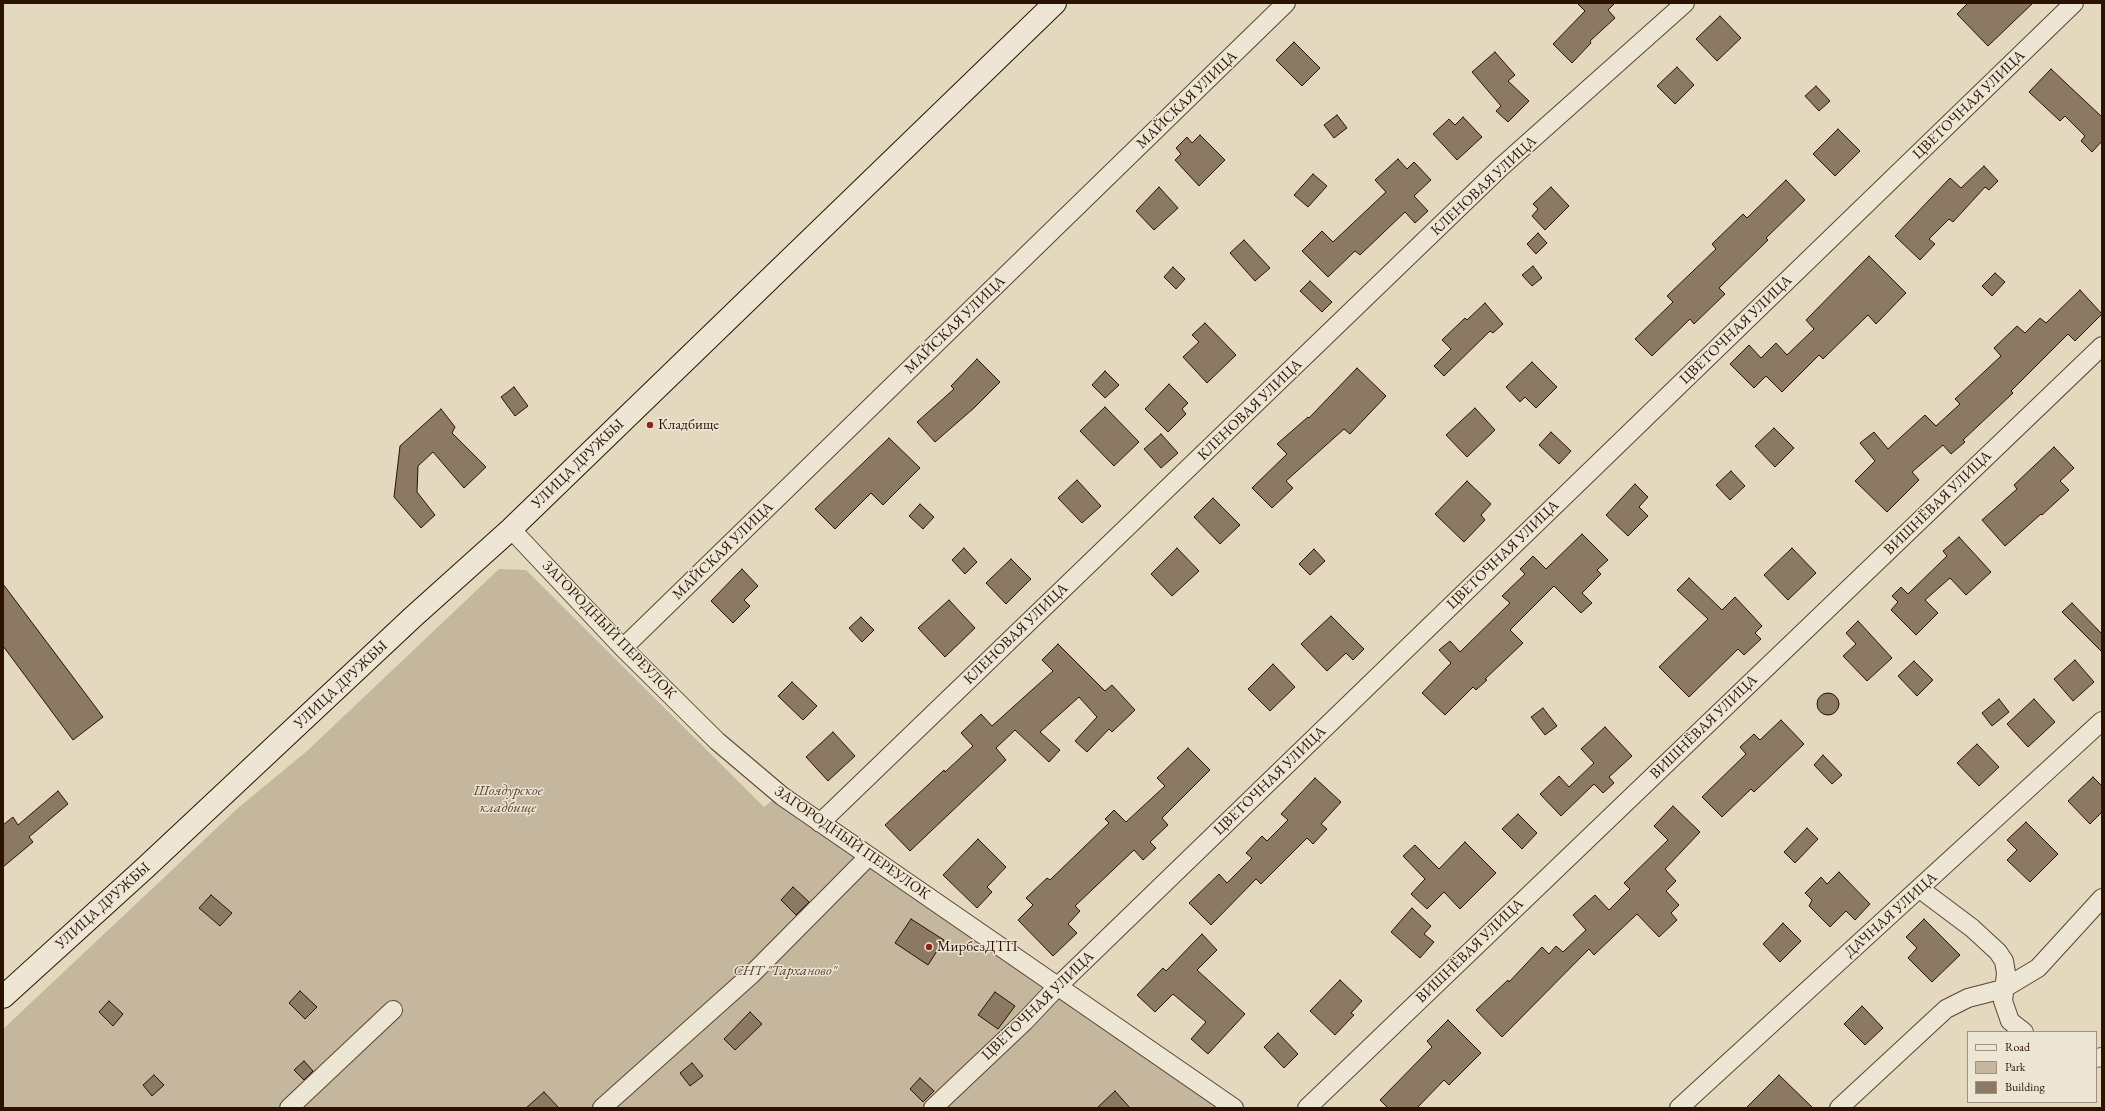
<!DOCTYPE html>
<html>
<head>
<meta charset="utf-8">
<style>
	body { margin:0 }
	#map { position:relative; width:2105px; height:1111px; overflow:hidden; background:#e4d9be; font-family:"EB Garamond",serif }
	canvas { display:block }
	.frame { position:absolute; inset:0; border:4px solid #2c1200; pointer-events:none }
	.legend { position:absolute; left:1967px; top:1031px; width:130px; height:72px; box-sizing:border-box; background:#ede6d5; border:1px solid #a09180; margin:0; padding:5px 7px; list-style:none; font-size:12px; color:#2c1200 }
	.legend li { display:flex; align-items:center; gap:8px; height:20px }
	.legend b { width:20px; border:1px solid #a09180 }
</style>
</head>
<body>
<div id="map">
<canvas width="2105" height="1111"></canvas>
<div class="frame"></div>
<ul class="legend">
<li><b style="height:5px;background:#ede6d5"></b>Road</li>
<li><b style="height:11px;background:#c5b79e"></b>Park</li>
<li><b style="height:11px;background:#8c7963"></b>Building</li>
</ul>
</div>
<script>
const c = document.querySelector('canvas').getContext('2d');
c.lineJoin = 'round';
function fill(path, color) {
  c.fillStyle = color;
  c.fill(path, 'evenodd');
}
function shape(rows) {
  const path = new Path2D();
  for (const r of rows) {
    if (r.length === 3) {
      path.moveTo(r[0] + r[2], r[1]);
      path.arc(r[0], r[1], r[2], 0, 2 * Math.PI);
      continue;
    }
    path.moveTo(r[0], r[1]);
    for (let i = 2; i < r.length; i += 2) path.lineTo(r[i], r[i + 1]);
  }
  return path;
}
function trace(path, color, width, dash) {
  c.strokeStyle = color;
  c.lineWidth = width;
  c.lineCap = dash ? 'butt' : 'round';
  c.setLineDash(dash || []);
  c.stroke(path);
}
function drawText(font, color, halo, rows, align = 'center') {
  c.font = font + ' "EB Garamond",serif';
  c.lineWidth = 3;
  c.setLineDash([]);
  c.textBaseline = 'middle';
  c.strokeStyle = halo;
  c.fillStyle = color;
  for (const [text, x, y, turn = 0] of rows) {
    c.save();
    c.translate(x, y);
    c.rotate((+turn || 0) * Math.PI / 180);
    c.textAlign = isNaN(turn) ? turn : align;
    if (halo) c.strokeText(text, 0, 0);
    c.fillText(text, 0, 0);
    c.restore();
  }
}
fill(shape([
	[499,569,526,570,764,807,775,798,1227,1108,3,1108,3,1029,238,808,307,751]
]), '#c5b79e');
const building = shape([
	[1577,3,1615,3,1608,10,1615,18,1590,41,1591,43,1572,63,1553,44,1585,11,1577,3],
	[1968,3,2033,3,1988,46,1957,14,1968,3],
	[1720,16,1741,38,1717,61,1696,39,1720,16],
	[1294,42,1320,68,1302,86,1276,60,1294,42],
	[1495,52,1515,75,1508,81,1529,101,1508,122,1496,111,1501,106,1472,72,1495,52],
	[1677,67,1694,85,1675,104,1657,86,1677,67],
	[2051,69,2102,117,2102,141,2092,152,2081,141,2085,136,2065,116,2060,121,2029,92,2051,69],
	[1816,86,1830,101,1819,111,1805,96,1816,86],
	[1337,115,1347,128,1334,138,1324,125,1337,115],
	[1463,117,1482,137,1457,160,1433,134,1449,119,1455,125,1463,117],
	[1838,129,1860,151,1835,176,1813,154,1838,129],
	[1200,135,1225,160,1199,186,1175,160,1181,154,1176,148,1187,137,1192,143,1200,135],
	[1398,159,1407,169,1414,162,1431,180,1414,196,1428,211,1415,223,1405,212,1360,255,1355,251,1328,277,1302,251,1322,231,1333,242,1386,192,1375,180,1398,159],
	[1984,166,1998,181,1989,190,1985,187,1953,222,1949,219,1929,239,1935,244,1920,260,1895,236,1950,178,1961,188,1984,166],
	[1313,174,1327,186,1308,207,1294,195,1313,174],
	[1786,180,1805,200,1766,238,1768,240,1719,288,1725,294,1694,324,1690,319,1652,356,1635,339,1673,302,1667,296,1716,249,1712,244,1743,214,1747,218,1786,180],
	[1159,187,1178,208,1154,230,1136,211,1159,187],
	[1551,187,1569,206,1545,230,1532,216,1538,209,1533,204,1551,187],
	[1538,233,1547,243,1536,254,1527,244,1538,233],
	[1244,240,1270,268,1255,281,1230,253,1244,240],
	[1869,256,1906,293,1876,324,1868,315,1823,359,1819,355,1782,392,1766,376,1754,388,1730,364,1749,345,1761,358,1776,343,1787,355,1814,329,1806,320,1869,256],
	[1533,266,1542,278,1532,286,1522,275,1533,266],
	[1173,267,1185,279,1176,289,1164,277,1173,267],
	[1995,273,2005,282,1992,296,1982,286,1995,273],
	[1310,281,1332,302,1322,312,1300,291,1310,281],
	[2080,290,2102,314,2075,341,2068,334,2011,391,2013,393,1963,440,1965,442,1951,454,1943,445,1912,472,1919,480,1887,512,1855,481,1875,461,1860,443,1874,432,1888,449,1925,415,1936,426,1960,404,1955,399,2001,356,1994,348,2017,326,2025,333,2040,318,2046,323,2080,290],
	[1485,303,1503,324,1493,333,1490,331,1444,376,1434,366,1451,349,1442,340,1465,318,1467,320,1485,303],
	[1205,323,1236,355,1207,383,1183,357,1199,342,1192,335,1205,323],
	[977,359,1000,382,974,408,935,442,917,422,954,389,951,386,977,359],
	[1532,362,1557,387,1536,408,1525,397,1520,402,1506,387,1532,362],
	[1357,368,1386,396,1350,434,1344,429,1286,481,1293,488,1272,508,1252,488,1287,454,1277,444,1308,417,1309,418,1357,368],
	[1105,371,1119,385,1105,398,1092,385,1105,371],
	[1169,384,1188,403,1182,409,1186,414,1168,432,1145,409,1169,384],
	[514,387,528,406,515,416,501,397,514,387],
	[1105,407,1139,442,1114,466,1080,431,1105,407],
	[1475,408,1495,430,1467,457,1446,435,1475,408],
	[441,409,455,427,452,433,486,467,464,488,433,452,418,466,417,492,435,515,421,528,394,497,400,446,441,409],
	[1774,428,1794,448,1775,467,1755,446,1774,428],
	[1551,432,1571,451,1559,464,1539,445,1551,432],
	[1161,434,1178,453,1161,468,1144,449,1161,434],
	[889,438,920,468,883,505,871,493,835,529,815,509,889,438],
	[2054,447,2074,468,2060,481,2069,490,2042,515,2041,514,2005,546,1982,520,2017,489,2014,485,2054,447],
	[1731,471,1745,486,1730,500,1716,485,1731,471],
	[1077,480,1101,506,1082,523,1058,498,1077,480],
	[1467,481,1491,504,1481,515,1485,520,1464,542,1435,514,1467,481],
	[1635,484,1648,497,1639,507,1648,516,1628,536,1606,515,1635,484],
	[1213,498,1240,525,1220,544,1194,517,1213,498],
	[920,504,934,517,923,529,909,516,920,504],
	[1582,534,1608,560,1597,570,1601,574,1582,593,1592,603,1581,613,1554,586,1510,630,1523,643,1485,679,1487,680,1476,690,1473,687,1445,715,1422,693,1451,663,1439,650,1450,641,1460,652,1510,603,1502,596,1525,574,1520,569,1533,556,1546,569,1582,534],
	[1959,537,1991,572,1966,595,1950,578,1925,600,1938,613,1916,635,1891,610,1898,602,1892,596,1901,587,1908,594,1947,556,1943,551,1959,537],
	[964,548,977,562,965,574,952,560,964,548],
	[1177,548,1199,571,1172,596,1151,574,1177,548],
	[1792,548,1816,573,1788,600,1764,575,1792,548],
	[1314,549,1325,561,1310,575,1299,564,1314,549],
	[1011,559,1031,579,1006,604,986,583,1011,559],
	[742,569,758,586,744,600,750,606,733,623,711,601,742,569],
	[1689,578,1722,610,1735,597,1762,626,1755,633,1761,639,1744,655,1738,649,1689,697,1659,667,1708,619,1677,590,1689,578],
	[3,584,103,717,73,740,3,646,3,584],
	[949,600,975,628,945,657,918,628,949,600],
	[2072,603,2102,634,2102,652,2062,612,2072,603],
	[1331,616,1364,649,1353,660,1346,653,1327,671,1301,644,1331,616],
	[861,617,874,630,862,642,849,628,861,617],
	[1858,621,1892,658,1867,681,1843,656,1856,644,1846,633,1858,621],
	[1058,644,1105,691,1112,685,1135,710,1112,732,1109,729,1087,752,1075,741,1097,717,1079,697,1040,732,1060,750,1049,762,1015,730,996,748,1006,760,910,851,885,825,944,770,945,772,973,746,961,733,981,714,992,726,1053,671,1042,660,1058,644],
	[2075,660,2094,682,2073,701,2054,679,2075,660],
	[1914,661,1933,680,1917,696,1898,676,1914,661],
	[1273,664,1295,687,1270,711,1248,689,1273,664],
	[792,682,817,706,803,720,778,696,792,682],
	[1828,704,11],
	[1999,699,2009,712,1992,726,1982,713,1999,699],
	[2034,699,2055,722,2028,747,2007,724,2034,699],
	[1543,708,1557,726,1545,735,1531,717,1543,708],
	[1781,720,1804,744,1754,792,1751,789,1722,817,1702,797,1746,754,1740,747,1754,734,1760,740,1781,720],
	[1605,727,1632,756,1609,777,1614,783,1603,793,1594,784,1561,816,1540,794,1559,776,1569,787,1594,763,1581,749,1605,727],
	[833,732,855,756,828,781,806,757,833,732],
	[1977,744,1999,767,1979,786,1957,763,1977,744],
	[1188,748,1210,770,1162,818,1168,825,1150,842,1156,848,1143,860,1134,850,1075,906,1080,911,1068,924,1077,933,1053,956,1018,920,1033,905,1026,898,1047,878,1050,880,1109,823,1105,819,1114,810,1126,822,1165,786,1157,778,1188,748],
	[1823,755,1842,775,1832,784,1814,765,1823,755],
	[2093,777,2102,786,2102,812,2090,824,2068,801,2093,777],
	[1315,778,1341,802,1321,824,1327,829,1313,844,1307,838,1261,884,1256,879,1211,925,1189,903,1219,874,1227,883,1252,858,1246,853,1262,836,1267,841,1288,820,1281,814,1315,778],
	[58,791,68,804,29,837,33,842,3,867,3,825,13,817,18,825,58,791],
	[1673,806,1700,832,1665,869,1676,881,1666,891,1679,905,1671,913,1677,920,1659,937,1637,914,1594,955,1589,949,1502,1037,1476,1010,1508,980,1509,982,1542,947,1549,954,1556,946,1563,952,1586,930,1573,915,1595,895,1609,910,1630,889,1624,883,1668,840,1654,826,1673,806],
	[1518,814,1537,833,1522,849,1502,829,1518,814],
	[2026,822,2058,854,2030,882,2007,860,2017,850,2007,840,2026,822],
	[1807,828,1818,839,1795,863,1784,852,1807,828],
	[978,839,1006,867,987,887,992,892,977,908,943,875,978,839],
	[1465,842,1496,873,1460,909,1444,892,1427,909,1411,894,1425,879,1403,856,1415,845,1439,869,1465,842],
	[1839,872,1870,904,1855,920,1846,911,1830,927,1809,906,1812,900,1805,893,1821,877,1827,884,1839,872],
	[793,887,809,902,796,915,781,900,793,887],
	[211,895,232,913,220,926,199,908,211,895],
	[1412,908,1431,926,1424,934,1434,942,1420,958,1391,932,1412,908],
	[911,919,944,940,928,965,895,943,911,919],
	[1924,919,1960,955,1932,982,1908,958,1917,948,1906,937,1924,919],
	[1783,923,1801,941,1780,962,1763,944,1783,923],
	[1202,934,1217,950,1197,970,1245,1014,1208,1054,1191,1039,1206,1022,1173,994,1155,1012,1137,995,1163,968,1166,971,1202,934],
	[1340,980,1362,1001,1351,1013,1354,1015,1335,1035,1310,1011,1340,980],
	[300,991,317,1007,305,1019,289,1003,300,991],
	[995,992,1015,1006,998,1029,978,1015,995,992],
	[109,1001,123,1014,113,1026,99,1012,109,1001],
	[1862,1006,1883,1028,1865,1045,1844,1024,1862,1006],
	[750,1012,762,1024,735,1050,724,1039,750,1012],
	[1448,1020,1481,1053,1449,1085,1444,1080,1417,1108,1388,1108,1380,1100,1432,1047,1427,1041,1448,1020],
	[1278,1033,1298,1054,1284,1068,1264,1047,1278,1033],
	[304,1061,313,1071,304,1080,294,1070,304,1061],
	[692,1063,703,1076,690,1086,680,1073,692,1063],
	[154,1075,164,1085,152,1096,143,1085,154,1075],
	[1779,1075,1813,1108,1746,1108,1779,1075],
	[920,1078,934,1091,923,1102,910,1089,920,1078],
	[1115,1091,1130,1108,1097,1108,1115,1091],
	[544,1092,559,1108,526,1108,544,1092]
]);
fill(building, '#8c7963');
trace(building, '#2c1200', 1);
const street = shape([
	[511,529,623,648,717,741,782,796,1234,1108],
	[623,648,1286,3],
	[820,823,1501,167,1685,3],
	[1920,889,1972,928,1998,952,2004,961,2006,973,2003,1001,2010,1021,2024,1032],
	[2096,1058,2102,1057],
	[289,1108,393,1010],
	[602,1108,752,974,869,856],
	[933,1108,1025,1021,1057,987,2074,3],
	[1307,1108,2102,346],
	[1679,1108,2102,721],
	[1839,1108,1946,1009,1968,998,2003,989,2038,968,2102,898]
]);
const secondary = shape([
	[3,997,145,868,413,617,511,529,1055,3]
]);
trace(street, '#5a4430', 20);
trace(secondary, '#2c1200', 24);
trace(street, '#ede6d5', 18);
trace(secondary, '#ede6d5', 22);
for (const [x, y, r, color] of [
	[650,425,4,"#8f2418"],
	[929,947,4,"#8f2418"]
]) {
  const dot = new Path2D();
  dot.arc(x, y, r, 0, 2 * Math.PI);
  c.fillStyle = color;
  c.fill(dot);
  trace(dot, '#ede6d5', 1.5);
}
drawText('15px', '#2c1200', '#ede6d5', [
	["МАЙСКАЯ УЛИЦА",1187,100,-44],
	["ЦВЕТОЧНАЯ УЛИЦА",1969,105,-44],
	["КЛЕНОВАЯ УЛИЦА",1484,186,-43],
	["МАЙСКАЯ УЛИЦА",955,325,-44],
	["ЦВЕТОЧНАЯ УЛИЦА",1736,330,-44],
	["КЛЕНОВАЯ УЛИЦА",1250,410,-44],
	["УЛИЦА ДРУЖБЫ",578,464,-44],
	["ВИШНЁВАЯ УЛИЦА",1938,503,-44],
	["МАЙСКАЯ УЛИЦА",723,551,-44],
	["ЦВЕТОЧНАЯ УЛИЦА",1503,555,-44],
	["ЗАГОРОДНЫЙ ПЕРЕУЛОК",609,630,46],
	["КЛЕНОВАЯ УЛИЦА",1016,634,-44],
	["УЛИЦА ДРУЖБЫ",341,685,-43],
	["ВИШНЁВАЯ УЛИЦА",1704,727,-44],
	["ЦВЕТОЧНАЯ УЛИЦА",1270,781,-44],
	["ЗАГОРОДНЫЙ ПЕРЕУЛОК",852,843,35],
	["УЛИЦА ДРУЖБЫ",103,906,-42],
	["ДАЧНАЯ УЛИЦА",1891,915,-42],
	["ВИШНЁВАЯ УЛИЦА",1470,951,-44],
	["ЦВЕТОЧНАЯ УЛИЦА",1038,1006,-44]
]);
drawText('15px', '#2c1200', '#ede6d5', [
	["Кладбище",658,425],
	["МирбезДТП",937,947]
], 'left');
drawText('italic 15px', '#5a442f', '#ede6d5', [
	["Шоядурское",508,791],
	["кладбище",508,808],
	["СНТ \"Тарханово\"",785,971]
]);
</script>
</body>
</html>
